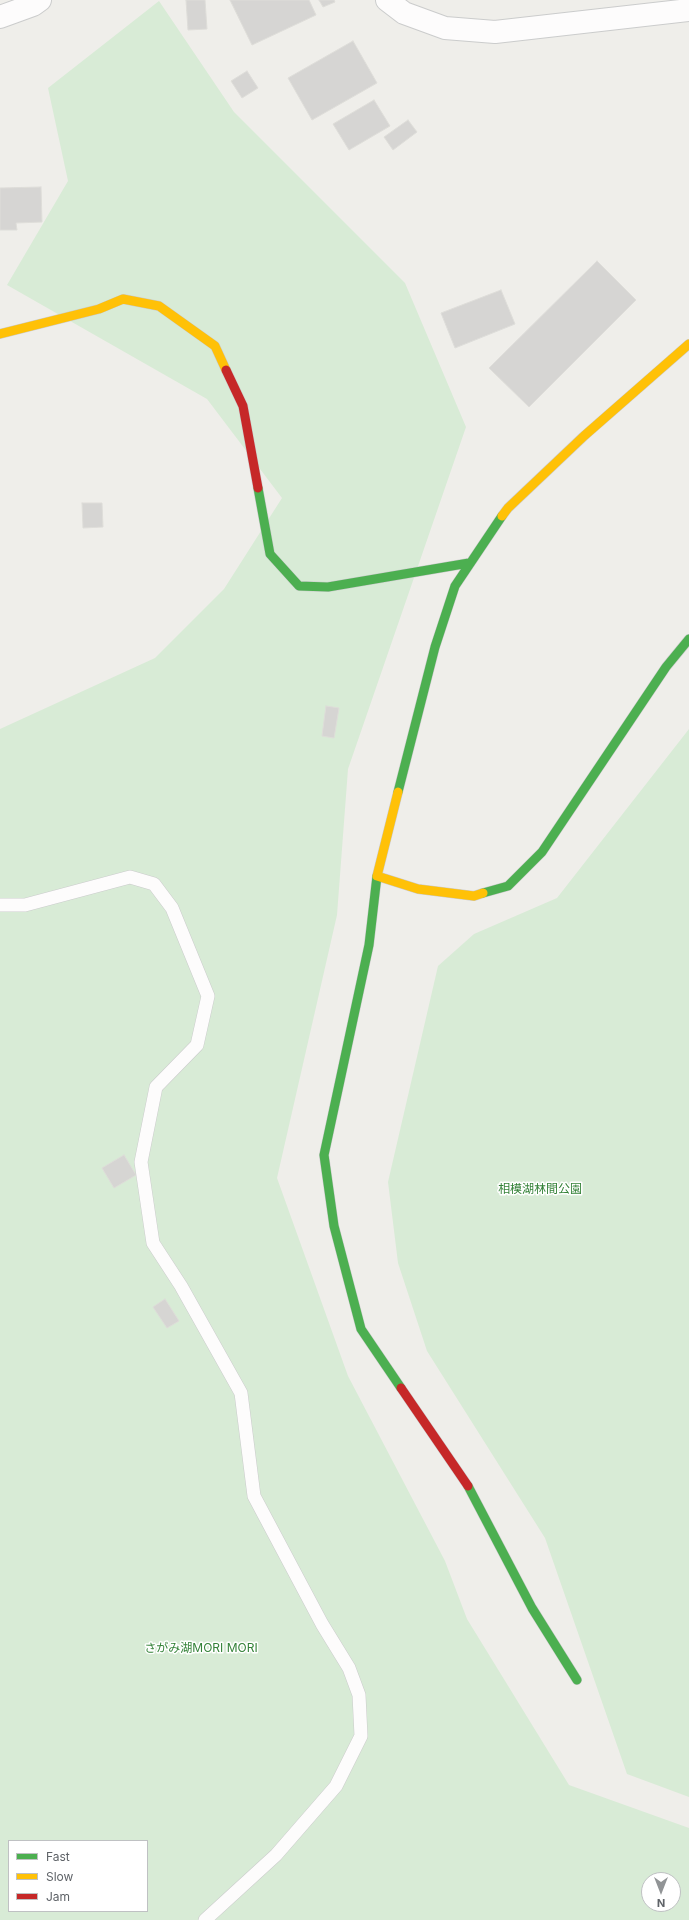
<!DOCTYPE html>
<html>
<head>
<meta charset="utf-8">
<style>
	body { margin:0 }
	#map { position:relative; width:689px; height:1920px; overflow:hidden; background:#efeeea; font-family:Inter,sans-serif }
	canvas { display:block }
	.legend { position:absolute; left:8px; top:1840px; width:140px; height:72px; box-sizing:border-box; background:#fff; border:1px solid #bfc1c3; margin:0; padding:5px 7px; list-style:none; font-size:12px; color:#5f6368 }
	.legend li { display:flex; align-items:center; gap:8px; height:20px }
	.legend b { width:20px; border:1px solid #bfc1c3 }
	.north { position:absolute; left:641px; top:1872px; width:40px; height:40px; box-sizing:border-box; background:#fff; border:1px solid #bfc1c3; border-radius:50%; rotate:180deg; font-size:11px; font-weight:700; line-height:16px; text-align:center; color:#5f6368 }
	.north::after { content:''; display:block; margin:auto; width:14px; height:18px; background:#919496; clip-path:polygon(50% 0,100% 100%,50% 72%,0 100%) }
</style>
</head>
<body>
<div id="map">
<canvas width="689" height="1920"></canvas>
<ul class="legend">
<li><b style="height:5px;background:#4caf50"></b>Fast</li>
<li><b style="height:5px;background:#ffc107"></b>Slow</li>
<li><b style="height:5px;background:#c62828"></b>Jam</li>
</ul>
<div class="north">N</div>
</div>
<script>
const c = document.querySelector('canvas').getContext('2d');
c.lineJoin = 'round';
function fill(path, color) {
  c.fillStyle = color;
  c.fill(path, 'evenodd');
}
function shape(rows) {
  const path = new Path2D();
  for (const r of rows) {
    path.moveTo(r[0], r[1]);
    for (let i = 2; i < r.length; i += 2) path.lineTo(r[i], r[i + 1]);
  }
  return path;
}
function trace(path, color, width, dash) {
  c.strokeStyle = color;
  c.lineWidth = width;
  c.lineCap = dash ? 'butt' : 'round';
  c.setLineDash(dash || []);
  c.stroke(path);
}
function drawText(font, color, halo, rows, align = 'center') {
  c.font = font + ' Inter,"Noto Sans JP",sans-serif';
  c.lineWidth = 3;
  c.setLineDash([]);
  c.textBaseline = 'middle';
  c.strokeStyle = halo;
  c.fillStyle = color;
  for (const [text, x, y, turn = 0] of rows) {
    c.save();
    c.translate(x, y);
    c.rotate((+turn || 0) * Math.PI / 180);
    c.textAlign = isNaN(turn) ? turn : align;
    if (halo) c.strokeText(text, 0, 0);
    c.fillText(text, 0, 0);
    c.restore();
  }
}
fill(shape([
	[159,1,234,112,405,283,466,427,348,769,337,915,277,1178,348,1376,445,1561,467,1619,569,1785,689,1828,689,1920,0,1920,0,729,155,658,224,589,282,498,207,399,7,285,68,181,48,88],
	[9,1841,147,1841,147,1911,9,1911],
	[649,1880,673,1880,673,1904,649,1904],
	[689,729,689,1797,627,1774,545,1538,427,1351,398,1263,388,1182,438,966,474,934,557,898]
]), '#d8ebd6');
const building = shape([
	[186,0,205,0,207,29,188,30,186,0],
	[230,0,309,0,316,15,252,45,230,0],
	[319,0,334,0,335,2,323,7,319,0],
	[353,41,377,83,312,120,288,78,353,41],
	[247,71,258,88,242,98,231,81,247,71],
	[374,100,390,126,349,150,333,124,374,100],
	[408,120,417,132,393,150,384,137,408,120],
	[41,187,42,222,16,223,17,230,0,230,0,188,41,187],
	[597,261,636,300,529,407,489,368,597,261],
	[501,290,515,324,455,348,441,313,501,290],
	[82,503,102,503,103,527,83,528,82,503],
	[326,706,339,708,334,738,322,736,326,706],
	[124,1155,136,1175,114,1188,102,1168,124,1155],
	[165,1299,179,1321,167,1328,153,1307,165,1299]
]);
fill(building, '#d6d5d3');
trace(building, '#deddd9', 1);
const lane = shape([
	[0,905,25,905,130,877,154,884,172,908,208,996,197,1045,156,1087,141,1162,153,1243,181,1286,241,1393,254,1496,322,1624,349,1668,359,1695,361,1736,336,1786,276,1855,205,1920]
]);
const street = shape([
	[387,0,404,13,445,28,495,32,689,10],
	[0,17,33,5,40,0]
]);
const fast = shape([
	[258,488,270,554,299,586,328,587,469,563],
	[398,792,435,647,455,586,502,516],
	[377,876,369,945,324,1155,334,1226,361,1329,401,1388],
	[483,893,508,886,542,852,666,667,689,639],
	[468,1486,532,1608,577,1680]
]);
const slow = shape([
	[0,334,99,309,123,299,159,306,215,346,226,370],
	[502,516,508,508,584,436,689,344],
	[398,792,377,876,418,889,474,896,483,893]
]);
const jam = shape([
	[226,370,243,406,258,488],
	[401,1388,468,1486]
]);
trace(lane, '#cbcccc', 14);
trace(street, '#cbcccc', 24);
trace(fast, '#cacacb', 10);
trace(slow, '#cacacb', 10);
trace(jam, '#cacacb', 10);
trace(lane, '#fdfcfc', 13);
trace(street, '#fdfcfc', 22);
trace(fast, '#4caf50', 9);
trace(slow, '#ffc107', 9);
trace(jam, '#c62828', 9);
drawText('12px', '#348238', '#fff', [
	["相模湖林間公園",540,1189],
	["さがみ湖MORI MORI",201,1648]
]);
</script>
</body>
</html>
